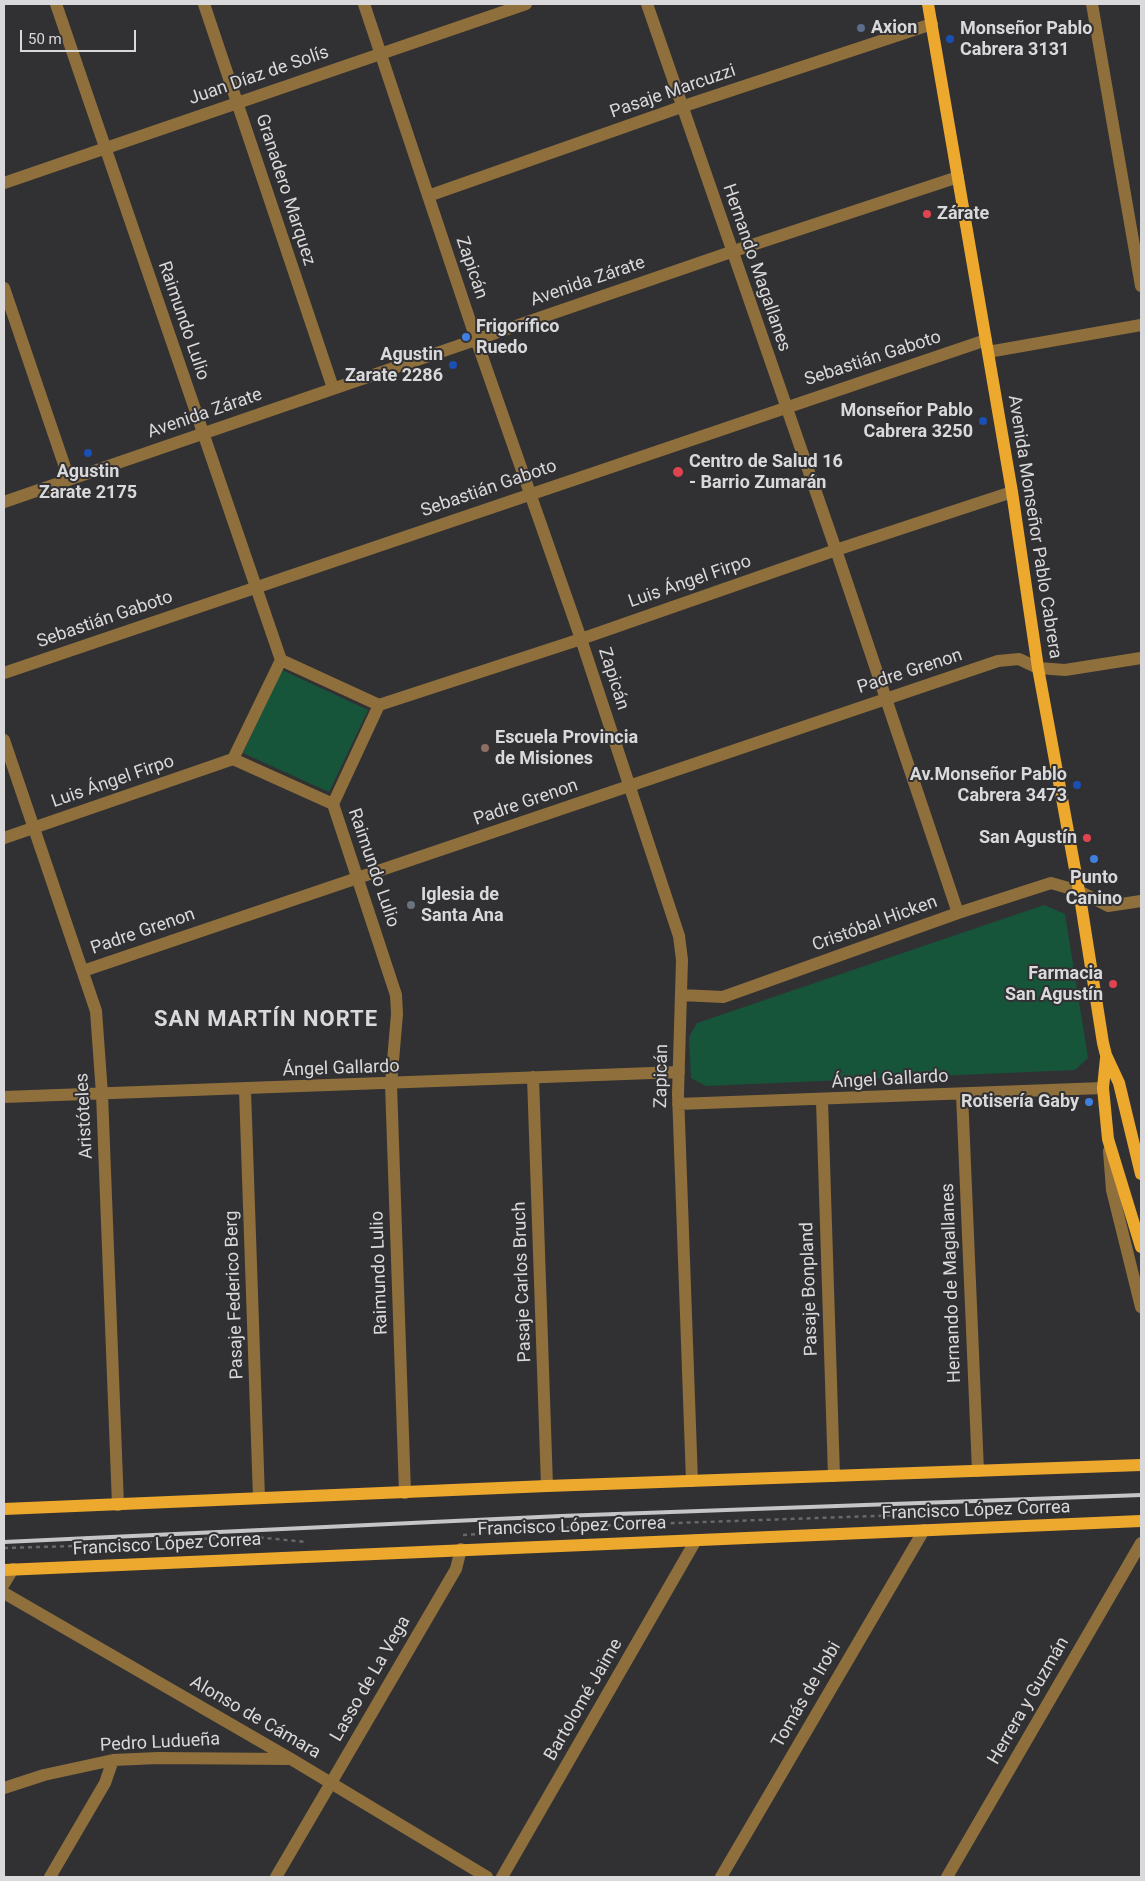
<!DOCTYPE html>
<html>
<head>
<meta charset="utf-8">
<style>
	body { margin:0 }
	#map { position:relative; width:1145px; height:1881px; overflow:hidden; background:#313134; font-family:Roboto,sans-serif }
	canvas { display:block }
	.frame { position:absolute; inset:0; border:5px solid #d9d9db; pointer-events:none }
	.scale { position:absolute; left:20px; top:30px; width:116px; height:22px; box-sizing:border-box; border:2px solid #d9d9db; border-top:0; padding-left:6px; font-size:15px; line-height:18px; white-space:nowrap; color:#d9d9db; -webkit-text-stroke:4px #313134; paint-order:stroke }
</style>
</head>
<body>
<div id="map">
<canvas width="1145" height="1881"></canvas>
<div class="frame"></div>
<div class="scale">50 m</div>
</div>
<script>
const c = document.querySelector('canvas').getContext('2d');
c.lineJoin = 'round';
function fill(path, color) {
  c.fillStyle = color;
  c.fill(path, 'evenodd');
}
function shape(rows) {
  const path = new Path2D();
  for (const r of rows) {
    path.moveTo(r[0], r[1]);
    for (let i = 2; i < r.length; i += 2) path.lineTo(r[i], r[i + 1]);
  }
  return path;
}
function trace(path, color, width, dash) {
  c.strokeStyle = color;
  c.lineWidth = width;
  c.lineCap = dash ? 'butt' : 'round';
  c.setLineDash(dash || []);
  c.stroke(path);
}
function drawText(font, color, halo, rows, align = 'center') {
  c.font = font + ' Roboto,sans-serif';
  c.lineWidth = 4;
  c.setLineDash([]);
  c.textBaseline = 'middle';
  c.strokeStyle = halo;
  c.fillStyle = color;
  for (const [text, x, y, turn = 0] of rows) {
    c.save();
    c.translate(x, y);
    c.rotate((+turn || 0) * Math.PI / 180);
    c.textAlign = isNaN(turn) ? turn : align;
    if (halo) c.strokeText(text, 0, 0);
    c.fillText(text, 0, 0);
    c.restore();
  }
}
fill(shape([
	[282,670,368,710,329,792,243,753],
	[1044,905,1065,914,1088,1058,1075,1070,706,1086,691,1078,689,1037,697,1023]
]), '#16553a');
trace(shape([
	[463,1535,590,1526,932,1514],
	[4,1548,109,1545,246,1536,306,1542]
]), '#68686b', 2.5, [4, 4]);
trace(shape([
	[56,4,281,660,233,759],
	[204,4,333,388],
	[364,4,476,339,581,639,679,936,682,960,678,1094,692,1481],
	[647,4,836,550,958,913],
	[1092,4,1141,286],
	[4,183,526,4],
	[428,196,681,107,932,24],
	[4,288,69,479],
	[988,352,1141,325],
	[4,502,731,252,958,177],
	[281,660,379,705,581,639,836,550,1012,492],
	[4,673,986,340],
	[4,740,96,1011,102,1094,118,1505],
	[233,759,333,804,396,995,397,1014,391,1084,405,1493],
	[333,804,379,705],
	[4,838,233,759],
	[83,971,998,661,1019,659,1038,668,1065,670,1141,658],
	[681,995,723,997,958,913,1051,883,1079,891,1108,906,1141,901],
	[533,1077,547,1486],
	[245,1090,259,1498],
	[962,1094,978,1471],
	[4,1097,679,1072],
	[822,1100,834,1476],
	[678,1104,1103,1088],
	[1109,1151,1112,1190,1141,1307],
	[4,1584,13,1569],
	[4,1593,291,1759,487,1877],
	[4,1788,44,1775,113,1760,158,1758,289,1759],
	[50,1877,105,1783,113,1760],
	[276,1877,456,1569,461,1549],
	[502,1877,696,1540],
	[721,1877,924,1530],
	[947,1877,1141,1543]
]), '#8f6f3c', 12);
trace(shape([
	[928,4,1012,492,1038,668,1079,891,1103,1043,1106,1055,1119,1083,1141,1174],
	[1106,1058,1103,1088,1108,1139,1141,1247],
	[4,1509,547,1486,1141,1465],
	[4,1570,1141,1521]
]), '#eda92d', 12);
trace(shape([
	[4,1542,561,1516,1141,1495]
]), '#c5c5c8', 4);
for (const [x, y, r, color] of [
	[861,28,5,"#5c6f8a"],
	[950,39,5,"#1a4fb4"],
	[927,214,5,"#e0444e"],
	[466,337,5,"#3f7fe0"],
	[453,365,5,"#1a4fb4"],
	[983,421,5,"#1a4fb4"],
	[88,453,5,"#1a4fb4"],
	[678,472,6,"#e0444e"],
	[485,748,5,"#8d6e63"],
	[1077,785,5,"#1a4fb4"],
	[1087,838,5,"#e0444e"],
	[1094,859,5,"#3f7fe0"],
	[411,905,5,"#6b7280"],
	[1113,984,5,"#e0444e"],
	[1089,1102,5,"#3f7fe0"]
]) {
  const dot = new Path2D();
  dot.arc(x, y, r, 0, 2 * Math.PI);
  c.fillStyle = color;
  c.fill(dot);
  trace(dot, '#313134', 2);
}
drawText('bold 18px', '#d9d9db', '#313134', [
	["Axion",871,28],
	["Monseñor Pablo",960,29],
	["Cabrera 3131",960,50],
	["Zárate",937,214],
	["Frigorífico",476,327],
	["Ruedo",476,348],
	["Agustin",443,355,"right"],
	["Zarate 2286",443,376,"right"],
	["Monseñor Pablo",973,411,"right"],
	["Cabrera 3250",973,432,"right"],
	["Centro de Salud 16",689,462],
	["- Barrio Zumarán",689,483],
	["Agustin",88,472,"center"],
	["Zarate 2175",88,493,"center"],
	["Escuela Provincia",495,738],
	["de Misiones",495,759],
	["Av.Monseñor Pablo",1067,775,"right"],
	["Cabrera 3473",1067,796,"right"],
	["San Agustín",1077,838,"right"],
	["Punto",1094,878,"center"],
	["Canino",1094,899,"center"],
	["Iglesia de",421,895],
	["Santa Ana",421,916],
	["Farmacia",1103,974,"right"],
	["San Agustín",1103,995,"right"],
	["Rotisería Gaby",1079,1102,"right"]
], 'left');
drawText('18px', '#d9d9db', '#313134', [
	["Juan Díaz de Solís",259,76,-19],
	["Pasaje Marcuzzi",673,92,-19],
	["Granadero Marquez",285,190,72],
	["Zapicán",471,268,71],
	["Hernando Magallanes",756,268,71],
	["Avenida Zárate",588,282,-19],
	["Raimundo Lulio",183,321,71],
	["Sebastián Gaboto",873,359,-18],
	["Avenida Zárate",205,414,-19],
	["Sebastián Gaboto",489,489,-19],
	["Avenida Monseñor Pablo Cabrera",1034,527,81],
	["Luis Ángel Firpo",690,582,-19],
	["Sebastián Gaboto",105,620,-19],
	["Padre Grenon",910,672,-18],
	["Zapicán",613,679,72],
	["Luis Ángel Firpo",113,782,-19],
	["Padre Grenon",526,803,-19],
	["Raimundo Lulio",373,868,71],
	["Cristóbal Hicken",875,924,-20],
	["Padre Grenon",143,932,-19],
	["Ángel Gallardo",341,1069,-2],
	["Zapicán",662,1076,-89],
	["Ángel Gallardo",890,1080,-3],
	["Aristóteles",85,1116,-93],
	["Raimundo Lulio",380,1273,-92],
	["Pasaje Carlos Bruch",523,1282,-92],
	["Hernando de Magallanes",952,1283,-92],
	["Pasaje Bonpland",810,1289,-92],
	["Pasaje Federico Berg",235,1295,-92],
	["Francisco López Correa",976,1511,-2],
	["Francisco López Correa",572,1527,-2],
	["Francisco López Correa",167,1545,-3],
	["Lasso de La Vega",371,1679,-60],
	["Tomás de Irobi",807,1695,-60],
	["Bartolomé Jaime",584,1700,-60],
	["Herrera y Guzmán",1029,1701,-60],
	["Alonso de Cámara",255,1718,30],
	["Pedro Ludueña",160,1743,-3]
]);
c.letterSpacing = '1px';
drawText('bold 22px', '#d9d9db', '#313134', [
	["SAN MARTÍN NORTE",266,1020]
]);
c.letterSpacing = '0px';
</script>
</body>
</html>
